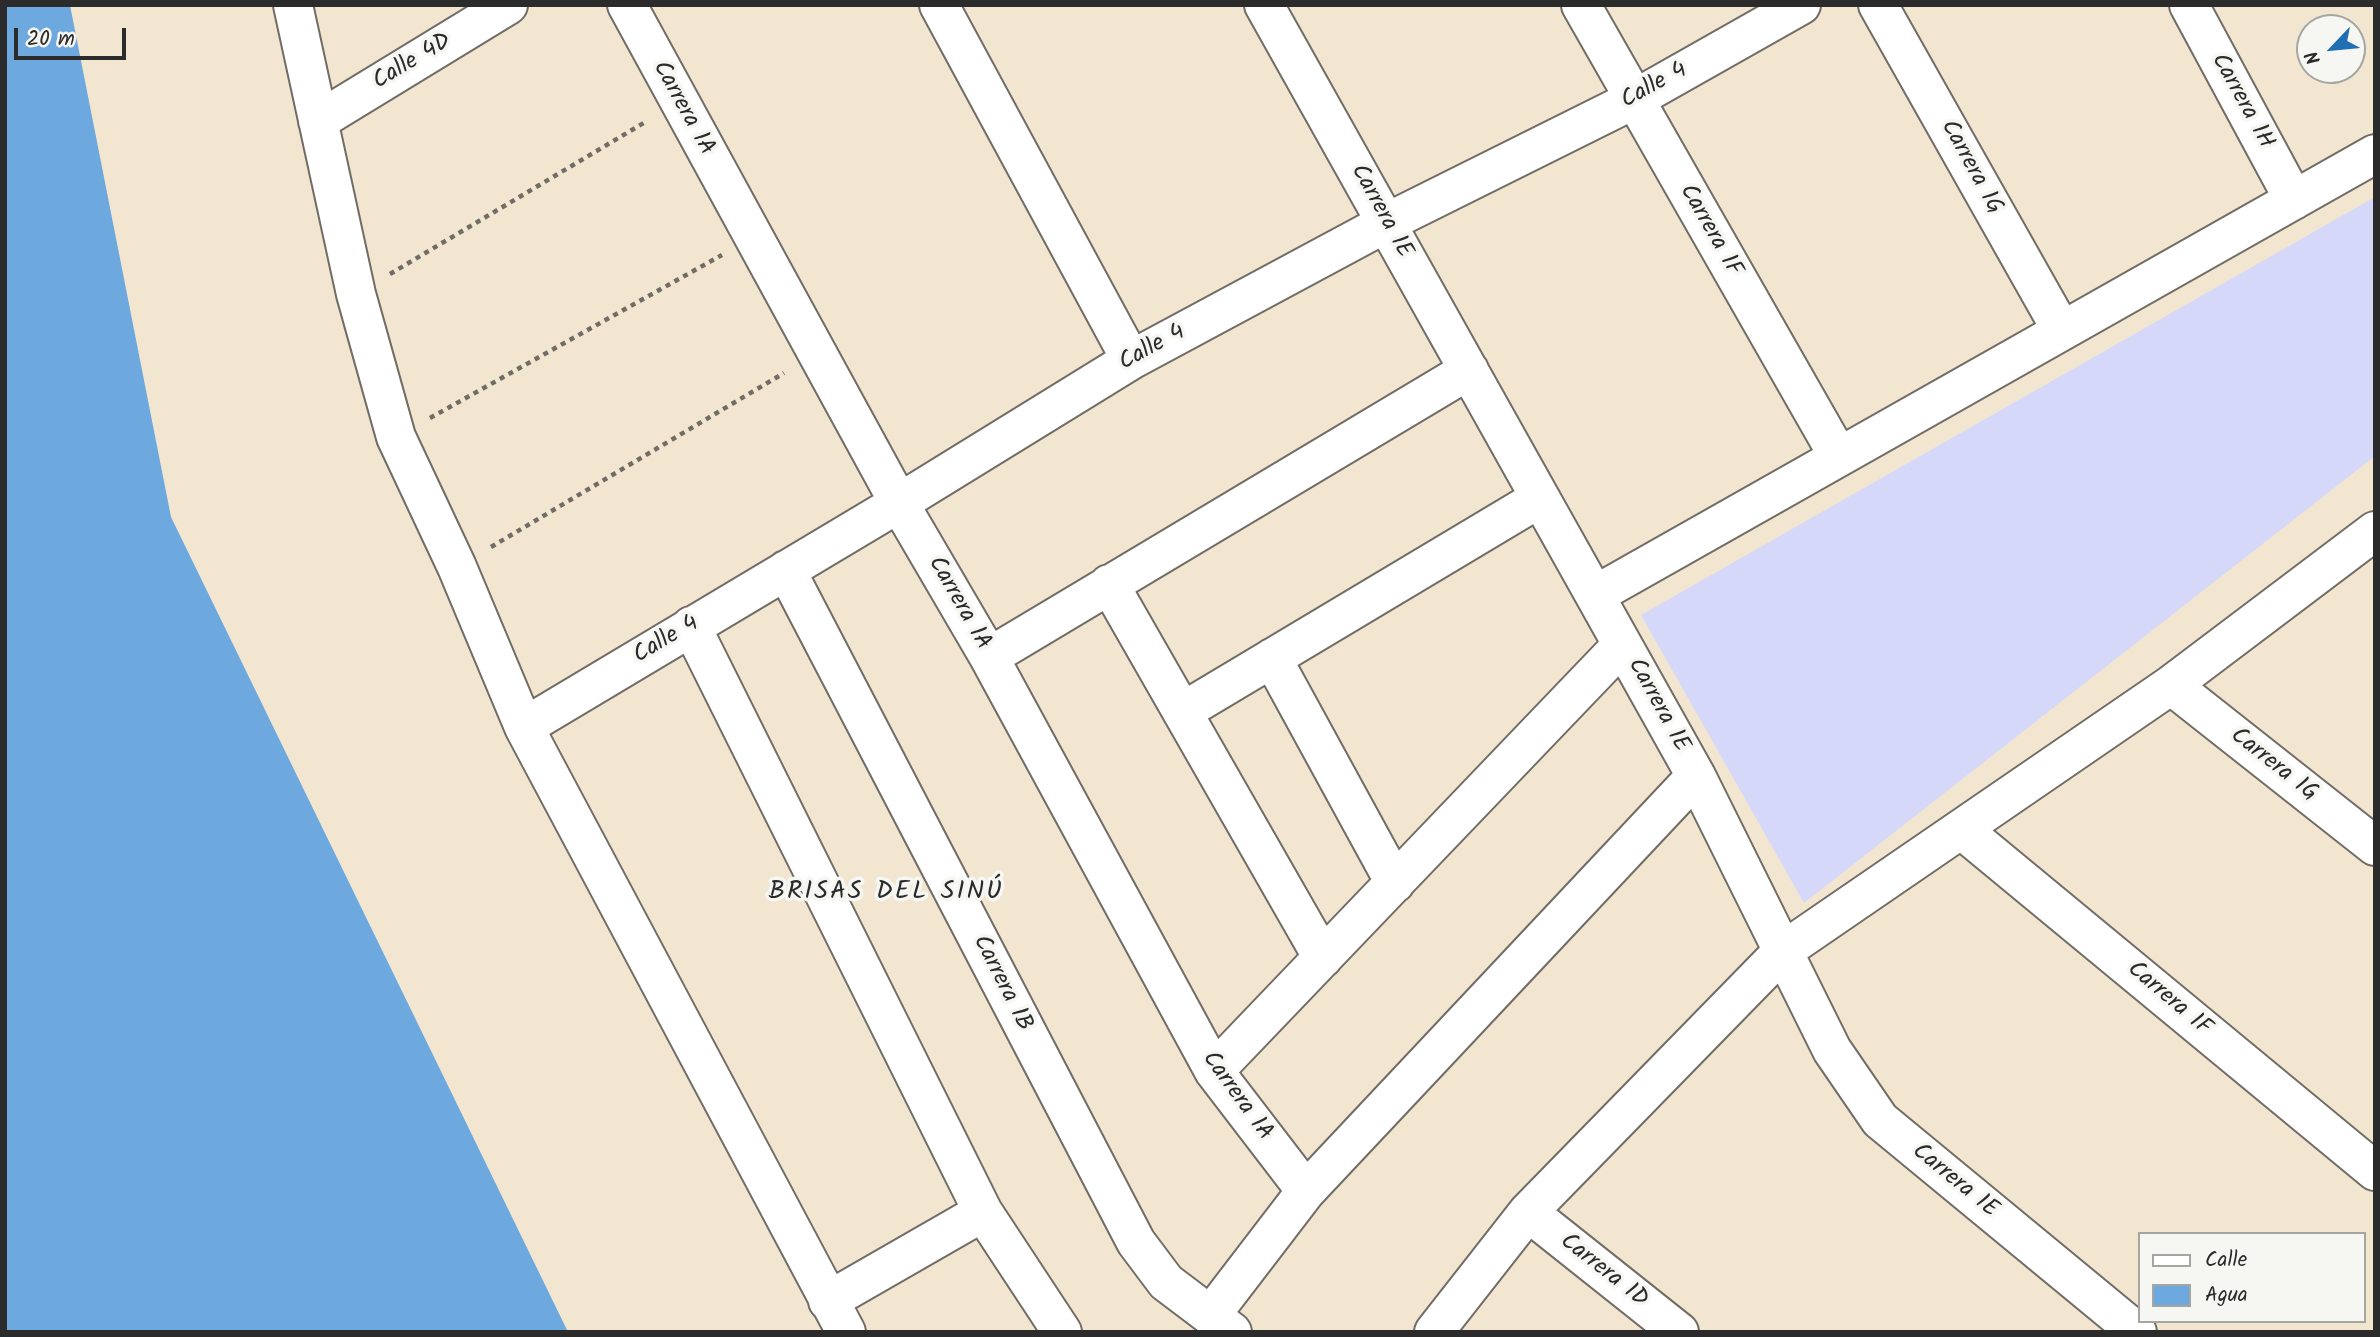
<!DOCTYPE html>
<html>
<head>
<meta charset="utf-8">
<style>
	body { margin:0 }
	#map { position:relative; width:2380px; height:1337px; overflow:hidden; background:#f2e6d1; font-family:Kalam,sans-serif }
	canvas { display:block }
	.frame { position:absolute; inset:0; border:7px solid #2b2b2b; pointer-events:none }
	.legend { position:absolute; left:2138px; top:1232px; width:228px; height:91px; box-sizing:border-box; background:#f6f6f2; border:2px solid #a5a5a2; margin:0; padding:9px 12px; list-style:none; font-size:21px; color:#2b2b2b }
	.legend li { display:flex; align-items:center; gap:14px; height:35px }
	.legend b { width:35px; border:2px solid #a5a5a2 }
	.north { position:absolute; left:2296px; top:14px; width:70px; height:70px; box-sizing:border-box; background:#f6f6f2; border:2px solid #a5a5a2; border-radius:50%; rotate:244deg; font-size:19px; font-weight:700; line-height:28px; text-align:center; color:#2b2b2b }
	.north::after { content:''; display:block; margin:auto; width:24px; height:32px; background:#1f6fb2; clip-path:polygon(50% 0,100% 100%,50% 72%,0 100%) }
	.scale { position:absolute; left:14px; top:28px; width:112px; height:32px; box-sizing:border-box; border:4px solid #2b2b2b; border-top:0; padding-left:9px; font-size:21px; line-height:24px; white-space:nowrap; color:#2b2b2b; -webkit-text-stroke:5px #f6f6f2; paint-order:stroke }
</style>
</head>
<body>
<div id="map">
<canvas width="2380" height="1337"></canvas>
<div class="frame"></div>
<ul class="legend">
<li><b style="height:9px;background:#fff"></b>Calle</li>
<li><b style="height:19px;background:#6da9de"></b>Agua</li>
</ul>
<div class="north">N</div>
<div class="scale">20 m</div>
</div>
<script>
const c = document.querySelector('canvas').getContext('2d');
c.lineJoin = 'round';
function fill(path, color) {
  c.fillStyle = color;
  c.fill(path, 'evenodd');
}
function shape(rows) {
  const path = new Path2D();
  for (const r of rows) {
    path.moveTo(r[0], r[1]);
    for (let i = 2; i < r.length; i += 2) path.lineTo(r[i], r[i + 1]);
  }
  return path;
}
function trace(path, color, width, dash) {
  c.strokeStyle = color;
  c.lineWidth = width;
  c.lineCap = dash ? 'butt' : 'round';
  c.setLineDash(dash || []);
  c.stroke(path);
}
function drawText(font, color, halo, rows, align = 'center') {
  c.font = font + ' Kalam,sans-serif';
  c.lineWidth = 7;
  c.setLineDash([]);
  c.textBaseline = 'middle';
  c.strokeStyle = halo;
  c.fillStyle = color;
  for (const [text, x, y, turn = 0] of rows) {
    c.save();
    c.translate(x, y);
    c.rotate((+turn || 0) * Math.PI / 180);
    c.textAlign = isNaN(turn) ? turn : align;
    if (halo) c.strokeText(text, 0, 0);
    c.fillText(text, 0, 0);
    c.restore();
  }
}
fill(shape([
	[2375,197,2375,456,1804,903,1641,615]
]), '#d5d8f9');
fill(shape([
	[5,5,70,5,171,517,568,1332,5,1332]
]), '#6da9de');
const minor = shape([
	[293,5,356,294,396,437,457,567,524,727,846,1332],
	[627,5,899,503,989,657,1214,1071,1306,1191],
	[939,5,1131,360],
	[1264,5,1696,776,1832,1050,1880,1120,2137,1332],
	[1581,5,1839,457],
	[1878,5,2062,331],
	[2189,5,2294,200],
	[318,121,508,5],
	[786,570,1136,1242,1166,1282,1232,1332],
	[1109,584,1323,958],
	[1595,595,2375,154],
	[691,626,983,1212,1062,1332],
	[989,657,1469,370],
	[1272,658,1395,883],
	[2171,685,2375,846],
	[1182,712,1540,498],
	[524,727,899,503,1131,360,1386,223,1633,100,1801,5],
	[1961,829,2375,1171],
	[1214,1071,1622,645],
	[1528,1212,1679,1332],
	[828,1301,983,1212],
	[1211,1315,1306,1191,1696,776],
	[1434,1332,1528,1212,1783,951,2171,685,2375,531]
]);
trace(minor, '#716c65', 42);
trace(shape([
	[390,274,647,121],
	[430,418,722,255],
	[491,547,784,373]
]), '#716c65', 4.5, [5, 5]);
trace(minor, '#fff', 38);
drawText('24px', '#2b2b2b', '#f6f6f2', [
	["Calle 4D",413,63,-31],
	["Calle 4",1655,87,-29],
	["Carrera 1H",2241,102,61],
	["Carrera 1A",682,109,61],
	["Carrera 1G",1970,168,61],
	["Carrera 1E",1380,212,61],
	["Carrera 1F",1709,231,60],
	["Calle 4",1153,349,-29],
	["Carrera 1A",958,604,60],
	["Calle 4",667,641,-31],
	["Carrera 1E",1657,706,61],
	["Carrera 1G",2273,766,38],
	["Carrera 1B",1001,984,63],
	["Carrera 1F",2168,1000,40],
	["Carrera 1A",1236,1097,54],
	["Carrera 1E",1954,1182,39],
	["Carrera 1D",1603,1272,38]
]);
c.letterSpacing = '2px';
drawText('26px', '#2b2b2b', '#f6f6f2', [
	["BRISAS DEL SINÚ",886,894]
]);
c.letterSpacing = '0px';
</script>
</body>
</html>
